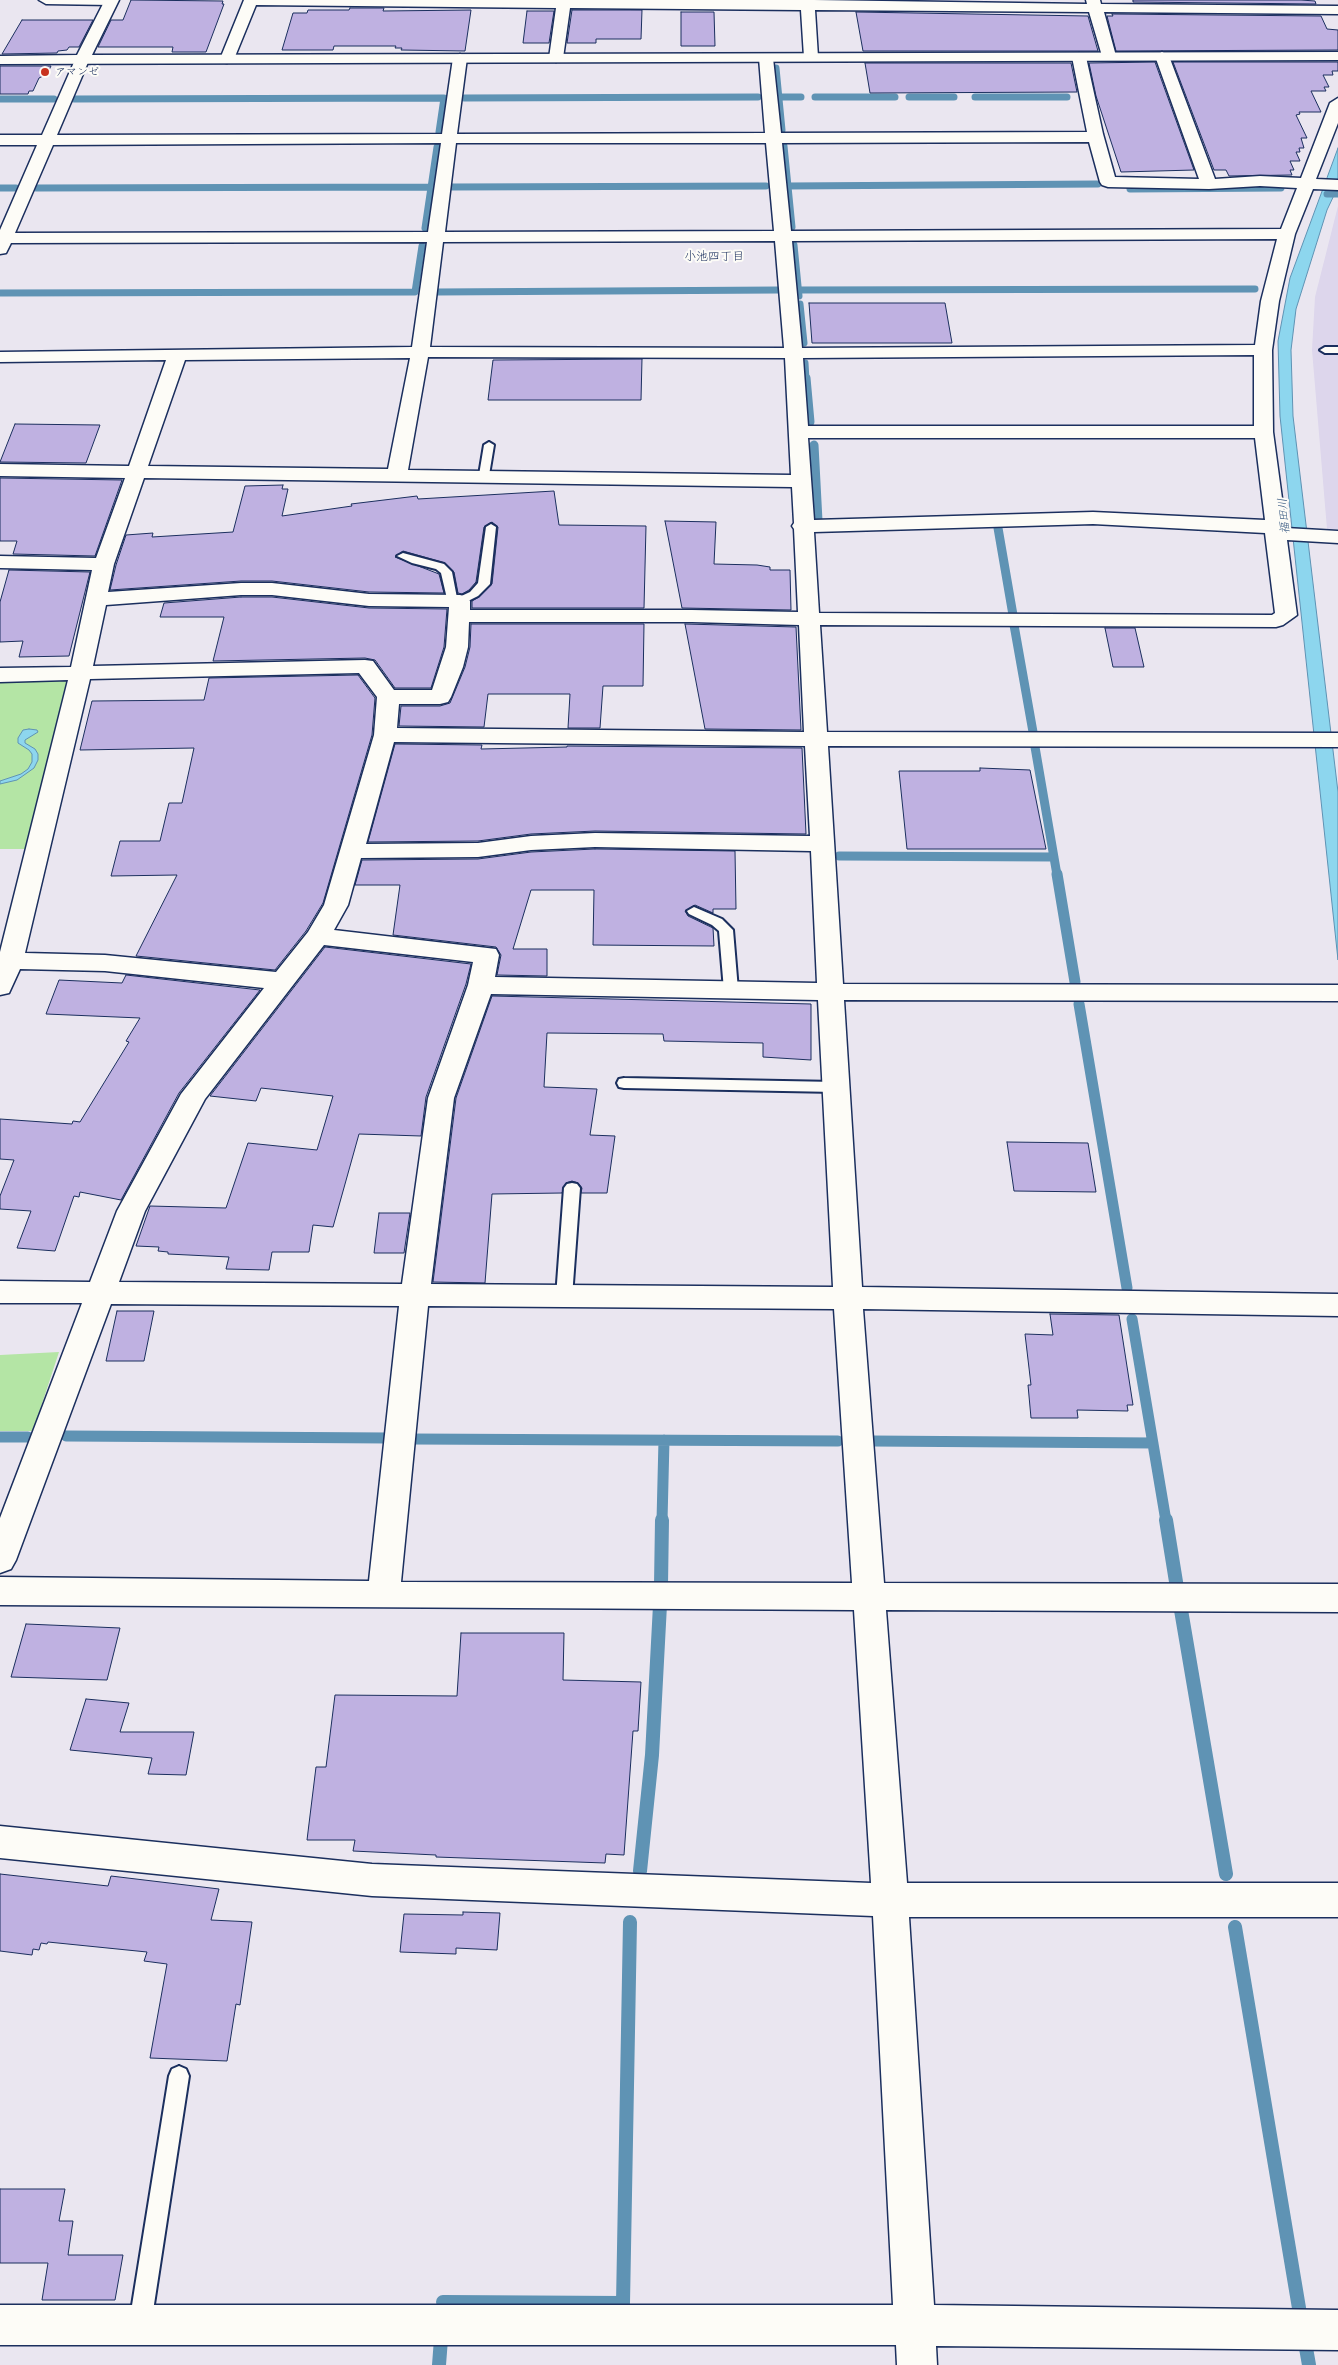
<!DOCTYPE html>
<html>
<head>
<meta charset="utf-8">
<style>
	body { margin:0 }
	canvas { display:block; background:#eae6f0 }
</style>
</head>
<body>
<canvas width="1338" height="2365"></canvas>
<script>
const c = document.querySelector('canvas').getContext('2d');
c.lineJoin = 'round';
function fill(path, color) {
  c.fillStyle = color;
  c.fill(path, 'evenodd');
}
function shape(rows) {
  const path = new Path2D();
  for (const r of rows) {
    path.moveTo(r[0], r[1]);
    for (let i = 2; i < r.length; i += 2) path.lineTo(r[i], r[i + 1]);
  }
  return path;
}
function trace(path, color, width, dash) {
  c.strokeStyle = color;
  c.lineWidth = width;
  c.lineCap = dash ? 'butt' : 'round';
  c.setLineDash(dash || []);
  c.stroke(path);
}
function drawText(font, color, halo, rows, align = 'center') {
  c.font = font + ' Delius,"Klee One",sans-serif';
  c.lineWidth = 4;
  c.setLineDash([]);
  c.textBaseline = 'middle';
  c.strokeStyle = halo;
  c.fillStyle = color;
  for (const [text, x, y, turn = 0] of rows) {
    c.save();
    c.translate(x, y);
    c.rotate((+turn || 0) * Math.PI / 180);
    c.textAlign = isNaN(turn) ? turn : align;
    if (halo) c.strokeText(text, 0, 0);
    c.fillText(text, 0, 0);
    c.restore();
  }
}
fill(shape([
	[1338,206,1338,529,1327,529,1312,350,1315,297]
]), '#ddd6ec');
fill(shape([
	[67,678,70,685,28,849,0,849,0,680],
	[59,1352,33,1431,0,1431,0,1355]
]), '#b4e5a5');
const water = shape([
	[1338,148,1338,179,1334,190,1336,191,1327,210,1296,309,1291,350,1293,416,1338,792,1338,960,1280,416,1278,341,1290,278,1338,148],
	[29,729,37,730,38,732,25,740,25,743,35,749,38,754,38,760,34,768,17,780,0,784,0,781,21,774,28,769,32,762,32,754,29,750,18,743,18,738,23,730,29,729]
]);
fill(water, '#8dd6ee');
trace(water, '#5f93b4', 1);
trace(shape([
	[776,68,782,130],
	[779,97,801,97],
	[815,97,895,97],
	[909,97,954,97],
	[975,97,1067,97],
	[464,98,758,97],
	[0,99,54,99],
	[74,99,444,98,439,132],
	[784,146,792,227],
	[788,186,1098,184],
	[452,187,766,186],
	[0,188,16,188],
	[36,188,431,187],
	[1130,189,1281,188],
	[1327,194,1338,194],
	[425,228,437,147],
	[794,245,799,296],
	[798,290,1255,289],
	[437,292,778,290],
	[0,293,415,292,422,246],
	[800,304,804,343],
	[805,363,806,380]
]), '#5f93b4', 7);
trace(shape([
	[806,378,810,422],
	[814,445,818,521],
	[998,528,1013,615],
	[1014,625,1033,732],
	[1035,747,1057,875],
	[839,856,1054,857]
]), '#5f93b4', 9);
trace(shape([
	[1057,874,1075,982],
	[1079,1004,1127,1288],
	[1132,1319,1166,1521],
	[66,1436,389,1438],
	[0,1437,28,1437],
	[411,1439,838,1441],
	[872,1441,1153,1443],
	[662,1521,664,1440]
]), '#5f93b4', 11);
trace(shape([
	[1166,1520,1177,1588],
	[661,1585,662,1520],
	[1181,1610,1226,1874],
	[640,1871,652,1755,660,1605],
	[1235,1927,1300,2314],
	[443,2302,623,2303,630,1922],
	[1306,2348,1309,2365],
	[439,2365,441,2339]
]), '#5f93b4', 14);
const building = shape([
	[131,0,223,1,222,4,224,4,206,52,172,52,173,47,98,47,111,20,123,20,131,0],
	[1133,0,1301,0,1315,1,1316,4,1133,2,1133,0],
	[350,8,384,8,383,11,471,10,465,51,401,50,402,48,395,48,396,46,334,46,333,50,282,50,293,13,307,13,308,10,349,10,350,8],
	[572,10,642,10,641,39,596,39,596,43,567,43,572,10],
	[527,11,554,11,549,43,523,43,527,11],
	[681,12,714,12,715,46,681,46,681,12],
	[856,12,1088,16,1098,51,863,51,856,12],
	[1112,14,1321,16,1327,29,1338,30,1338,50,1116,51,1107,16,1113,16,1112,14],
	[22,20,93,20,79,47,69,47,67,50,58,51,57,53,2,54,22,20],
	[1155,62,1194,170,1121,172,1096,96,1089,63,1155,62],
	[1173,62,1338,62,1338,71,1332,71,1333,75,1323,75,1329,87,1324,87,1326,91,1311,91,1321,112,1299,112,1300,114,1296,115,1307,138,1301,138,1304,148,1299,148,1300,152,1296,152,1300,161,1290,161,1294,170,1290,170,1292,175,1229,176,1226,170,1214,170,1173,62],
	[865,63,1071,63,1077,92,870,93,865,63],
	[0,66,51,66,47,74,39,78,33,91,29,91,28,94,0,94,0,66],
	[809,303,945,303,952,343,812,343,809,303],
	[642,359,641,400,488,400,493,360,642,359],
	[15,424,100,425,86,463,0,462,15,424],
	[0,478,122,480,95,556,13,554,17,541,0,541,0,478],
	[283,485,282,489,288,489,282,516,352,506,351,504,417,496,418,499,554,491,559,525,646,526,644,608,472,608,472,601,479,597,492,584,498,527,492,522,484,527,476,582,469,590,462,594,458,593,454,572,445,563,403,551,395,557,439,574,444,593,369,592,272,581,241,581,110,590,116,565,126,535,153,533,152,537,233,532,245,486,283,485],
	[665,521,716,522,714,564,757,565,770,567,770,570,790,570,791,610,682,608,665,521],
	[9,570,90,572,69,656,19,657,23,641,0,642,0,602,9,570],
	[241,597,272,597,369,608,447,609,444,647,431,688,395,688,375,660,365,658,213,661,224,617,160,617,164,603,241,597],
	[471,624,644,624,643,686,603,686,600,728,568,728,570,694,488,694,484,727,399,726,401,706,440,706,450,703,465,667,470,647,471,624],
	[685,624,796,627,801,730,705,729,685,624],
	[1105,628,1135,628,1144,667,1113,667,1105,628],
	[358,675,375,698,372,735,323,903,306,931,275,970,136,956,177,875,111,876,120,841,160,841,169,803,182,803,194,748,80,750,92,701,204,700,209,678,358,675],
	[395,744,482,745,481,749,567,747,567,746,802,748,806,834,595,831,531,834,478,841,368,842,395,744],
	[980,768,1030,770,1046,849,907,849,899,771,980,771,980,768],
	[595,849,735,851,736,909,713,909,713,913,695,905,685,911,688,916,713,928,714,946,593,945,594,890,531,890,513,949,547,949,547,976,497,975,501,955,496,947,393,935,400,885,355,885,362,860,478,859,531,852,595,849],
	[325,947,471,964,466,984,426,1097,421,1136,359,1134,333,1227,313,1225,309,1252,272,1252,269,1270,226,1269,229,1257,168,1254,168,1252,158,1251,159,1247,136,1246,150,1206,226,1208,248,1143,317,1150,333,1096,261,1088,256,1101,210,1096,325,947],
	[126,975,260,990,179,1093,121,1200,80,1192,79,1197,74,1196,55,1251,17,1248,31,1211,0,1209,0,1196,14,1160,0,1159,0,1119,72,1124,73,1121,80,1122,129,1042,126,1041,140,1018,46,1014,59,980,122,983,126,975],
	[492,996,811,1004,811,1060,763,1057,763,1043,664,1041,663,1034,547,1033,544,1087,597,1089,590,1135,615,1136,607,1193,581,1193,582,1188,578,1183,572,1181,566,1183,562,1193,492,1194,485,1283,433,1282,456,1098,492,996],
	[1007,1142,1088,1143,1096,1192,1014,1191,1007,1142],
	[379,1213,410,1213,404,1253,374,1253,379,1213],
	[117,1311,154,1311,144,1361,106,1361,117,1311],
	[1050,1314,1119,1315,1133,1405,1127,1405,1128,1411,1077,1410,1078,1418,1031,1418,1028,1385,1031,1385,1025,1334,1053,1335,1050,1314],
	[26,1624,120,1628,107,1680,11,1677,26,1624],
	[461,1633,564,1633,563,1680,641,1682,638,1731,633,1731,624,1855,606,1854,605,1863,436,1857,436,1855,353,1851,355,1840,307,1840,316,1767,326,1767,335,1695,457,1696,461,1633],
	[86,1699,129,1703,120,1732,194,1732,186,1775,148,1774,152,1758,70,1750,86,1699],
	[0,1874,108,1886,111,1876,219,1889,211,1920,252,1922,240,2005,236,2004,227,2061,150,2058,167,1964,144,1961,147,1952,48,1942,47,1944,41,1943,39,1950,33,1949,32,1955,0,1951,0,1874],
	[463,1912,500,1913,497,1950,456,1948,456,1954,400,1952,404,1914,463,1915,463,1912],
	[0,2189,65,2189,59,2221,73,2221,68,2255,123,2255,115,2300,42,2300,48,2263,0,2263,0,2189]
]);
fill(building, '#bfb1e1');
trace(building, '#1b2f5e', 1);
const service = shape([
	[1338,347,1338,353,1325,353,1320,350,1325,347,1338,347],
	[489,442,494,445,489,475,484,478,479,475,484,445,489,442],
	[491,524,496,527,490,584,478,596,464,603,448,603,441,573,436,569,412,563,397,556,403,553,444,564,452,572,457,598,470,592,478,583,486,527,491,524],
	[694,907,722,919,733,930,738,990,736,993,726,993,724,990,719,931,712,925,689,914,687,911,694,907],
	[624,1078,836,1082,841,1083,843,1087,841,1091,836,1092,624,1088,619,1087,617,1083,619,1079,624,1078],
	[572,1183,577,1184,580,1188,572,1297,570,1301,564,1303,558,1301,556,1297,564,1188,567,1184,572,1183],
	[179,2066,186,2069,189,2076,151,2324,148,2332,140,2335,132,2332,129,2324,169,2076,172,2069,179,2066]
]);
const minor = shape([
	[39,0,117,0,118,1,111,5,46,4,39,0],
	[244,0,814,0,1087,4,1086,0,1100,0,1101,4,1338,6,1338,14,1104,12,1116,56,1109,60,1102,56,1089,12,815,10,818,57,811,61,804,57,801,10,570,8,563,58,556,62,549,58,556,8,256,5,234,59,227,63,222,62,220,59,244,0],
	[1162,52,1169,56,1215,179,1260,176,1301,178,1330,103,1338,98,1338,123,1316,179,1338,180,1338,190,1313,189,1295,234,1279,301,1272,350,1273,432,1286,528,1338,531,1338,543,1287,540,1297,615,1283,625,1276,627,820,625,827,732,1338,733,1338,747,828,746,843,984,1338,985,1338,1001,844,1000,862,1287,1338,1294,1338,1316,863,1309,884,1583,1338,1584,1338,1612,886,1610,907,1883,1338,1883,1338,1917,909,1917,934,2305,1338,2310,1338,2350,936,2346,937,2365,897,2365,896,2345,0,2345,0,2305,893,2305,873,1916,372,1896,0,1858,0,1826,372,1864,871,1883,854,1610,0,1605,0,1577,369,1581,399,1306,111,1304,16,1560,11,1569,0,1573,0,1518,82,1303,0,1303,0,1281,90,1282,117,1211,181,1094,264,988,105,971,20,969,9,993,0,995,0,952,68,680,0,682,0,668,71,667,92,570,0,568,0,556,96,558,125,478,0,476,0,464,129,466,166,360,0,362,0,352,412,347,427,242,11,243,6,253,0,254,0,230,37,145,0,145,0,135,42,135,75,60,82,56,89,60,57,135,442,134,453,58,460,54,467,58,457,134,765,133,759,58,766,54,773,58,781,133,1087,132,1072,57,1079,53,1086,57,1103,134,1115,177,1199,179,1155,56,1162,52],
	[1089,142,1100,182,1102,185,1108,187,1209,189,1260,186,1297,188,1281,229,791,231,782,143,1089,142],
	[441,143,428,232,15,233,53,145,441,143],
	[456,143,766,143,774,231,445,232,456,143],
	[1277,239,1261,301,1255,345,802,348,792,241,1277,239],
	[775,241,784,348,430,347,443,242,775,241],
	[1254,355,1254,426,808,426,803,358,1254,355],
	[428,357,785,358,791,475,408,470,428,357],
	[410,358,388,469,148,466,185,360,410,358],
	[808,438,1255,438,1265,520,1093,512,814,520,808,438],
	[144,478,792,487,794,523,792,526,794,529,798,612,692,610,470,610,470,601,467,597,460,595,369,594,272,583,241,583,108,592,114,564,144,478],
	[1093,524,1265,533,1275,613,1272,615,819,613,814,532,1093,524],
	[241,595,272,595,369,606,449,607,446,647,432,690,394,690,373,661,365,660,93,666,106,605,241,595],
	[469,622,692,622,799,625,804,732,397,728,399,704,440,704,448,702,451,697,463,667,468,647,469,622],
	[359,673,377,697,374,735,324,905,308,932,276,972,105,955,25,953,90,679,359,673],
	[394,742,805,746,810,836,595,833,531,836,478,843,366,844,394,742],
	[595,847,811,851,817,983,495,977,499,955,496,949,334,930,348,905,361,858,478,857,531,850,595,847],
	[324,945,473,962,468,985,428,1098,402,1284,119,1282,145,1211,205,1099,324,945],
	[491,994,818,1000,833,1287,431,1284,454,1098,491,994],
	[428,1306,834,1309,852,1583,401,1582,428,1306]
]);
const tertiary = shape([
	[105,0,119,0,92,55,1338,52,1338,60,0,64,0,56,77,55,105,0]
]);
trace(service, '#1b2f5e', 4);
trace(minor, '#1b2f5e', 3);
trace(tertiary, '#1b2f5e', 3);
fill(service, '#fdfcf7');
fill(minor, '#fdfcf7');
fill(tertiary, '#fdfcf7');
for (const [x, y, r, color] of [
	[45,72,5,"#c8321e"]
]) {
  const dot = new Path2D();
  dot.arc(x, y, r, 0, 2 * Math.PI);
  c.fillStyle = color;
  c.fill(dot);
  trace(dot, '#fdfcf7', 2);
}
drawText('11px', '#1b2f5e', '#fdfcf7', [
	["アマンゼ",55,72]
], 'left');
drawText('12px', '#1b2f5e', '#fdfcf7', [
	["小池四丁目",714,257]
]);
drawText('italic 12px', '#385982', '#fdfcf7', [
	["福田川",1284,516,-95]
]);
</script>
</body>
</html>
